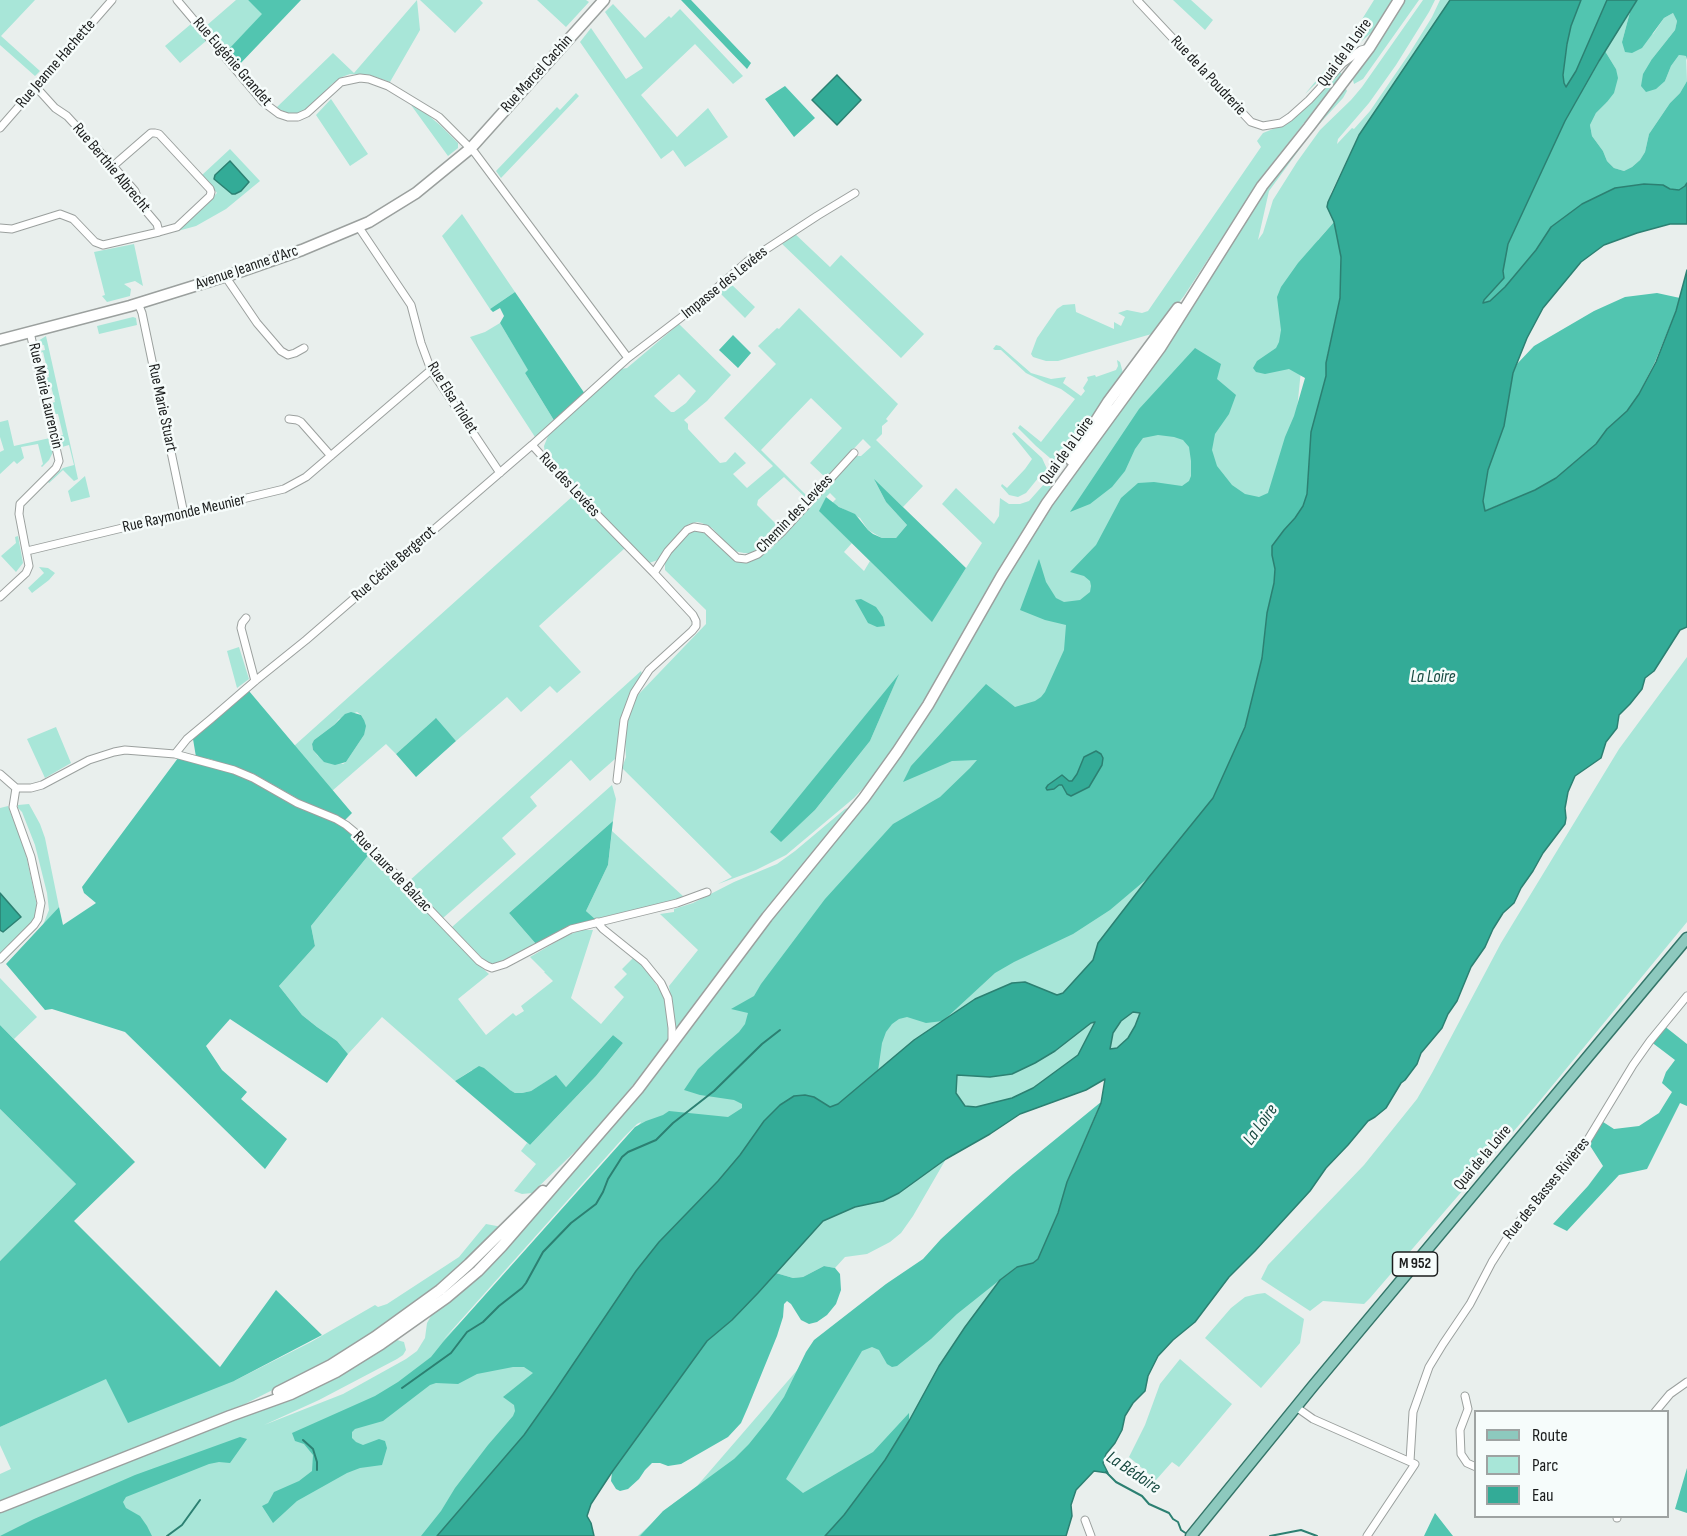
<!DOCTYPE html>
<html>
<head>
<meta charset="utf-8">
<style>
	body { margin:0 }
	#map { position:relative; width:1687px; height:1536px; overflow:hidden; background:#e9efed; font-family:"Sofia Sans Condensed",sans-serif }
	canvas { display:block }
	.legend { position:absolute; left:1474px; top:1410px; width:195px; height:108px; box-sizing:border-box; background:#f6fcfb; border:2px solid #9ea3a2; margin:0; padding:8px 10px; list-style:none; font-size:18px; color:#1b1d1d }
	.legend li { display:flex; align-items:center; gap:12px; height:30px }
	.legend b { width:30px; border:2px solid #9ea3a2 }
</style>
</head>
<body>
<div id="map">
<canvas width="1687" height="1536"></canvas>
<ul class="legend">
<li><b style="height:8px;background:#8dc9be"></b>Route</li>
<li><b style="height:16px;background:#a8e6d8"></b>Parc</li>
<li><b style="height:16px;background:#33ab97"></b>Eau</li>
</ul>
</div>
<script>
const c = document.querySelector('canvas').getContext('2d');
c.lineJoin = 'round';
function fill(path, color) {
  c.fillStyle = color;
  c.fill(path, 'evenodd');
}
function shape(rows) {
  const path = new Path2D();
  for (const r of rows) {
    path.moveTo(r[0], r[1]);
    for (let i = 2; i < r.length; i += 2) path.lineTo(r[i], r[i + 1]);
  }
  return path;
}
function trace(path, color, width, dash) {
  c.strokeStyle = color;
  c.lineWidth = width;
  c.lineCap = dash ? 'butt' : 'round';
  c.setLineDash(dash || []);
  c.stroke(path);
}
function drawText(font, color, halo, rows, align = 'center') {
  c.font = font + ' "Sofia Sans Condensed",sans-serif';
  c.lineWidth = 5;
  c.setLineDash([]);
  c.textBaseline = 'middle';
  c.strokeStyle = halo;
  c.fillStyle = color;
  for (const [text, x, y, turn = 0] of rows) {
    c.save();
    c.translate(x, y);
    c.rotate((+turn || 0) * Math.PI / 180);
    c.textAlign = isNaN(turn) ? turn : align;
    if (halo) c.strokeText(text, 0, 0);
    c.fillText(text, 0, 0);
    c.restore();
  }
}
fill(shape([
	[0,0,35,0,1,36,40,71,35,76,0,45],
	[236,0,248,0,263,14,226,52,206,26],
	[417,0,420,30,390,82,370,75,350,74,342,77,332,84,312,108,304,113,290,114,276,108,333,53,354,73],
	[420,0,480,0,483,3,455,33],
	[537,0,586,0,589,2,566,27],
	[1173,0,1191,0,1213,20,1205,30],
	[1374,0,1392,0,1371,33,1342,58,1305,94,1346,45],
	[1404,0,1419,0,1363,79,1354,84,1353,80],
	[1423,0,1435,0,1429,12,1396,65,1369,103,1338,139,1337,144,1352,128,1354,129,1370,111,1409,54,1432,17,1440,0,1450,0,1359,135,1331,193,1327,207,1334,222,1318,240,1304,340,1290,480,1242,767,1012,1074,1035,1063,1055,1051,1091,1022,1095,1021,1078,1055,1033,1088,1012,1098,994,1103,976,1107,965,1106,956,1092,435,1536,0,1536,0,1513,288,1399,366,1358,397,1340,404,1342,406,1350,403,1355,397,1359,319,1400,264,1425,343,1394,406,1359,417,1351,425,1338,427,1323,431,1316,578,1165,627,1110,676,1049,745,954,927,715,956,666,984,615,1026,544,1275,175,1343,90,1346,89,1347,91,1343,98,1312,132,1269,191,1258,240,1263,233,1273,200,1297,162,1320,130,1351,100,1362,87],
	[641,1122,635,1131,460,1323,443,1340,624,1137,637,1124],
	[613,4,645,38,669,16,671,18,680,9,743,76,733,84,695,44,641,95,677,137,708,108,728,137,685,167,673,150,661,159,580,42,591,28,626,79,643,68,605,12],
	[1630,12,1622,42,1653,34,1664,18,1673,13,1677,21,1675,30,1652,59,1665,81,1671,66,1679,55,1686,56,1687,81,1680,93,1670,103,1649,134,1645,152,1640,160,1632,167,1624,171,1614,168,1607,161,1603,151,1592,136,1590,125,1596,113,1607,102,1616,69,1605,51],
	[191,24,206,41,180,63,165,46],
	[1339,72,1341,73,1341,76,1263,175,1184,296,1155,333,1058,361,1046,361,1033,357,1031,354,1037,338,1057,309,1063,305,1075,304,1076,312,1114,329,1114,322,1121,326,1125,317,1118,313,1127,310,1142,313,1148,311,1261,147,1257,141,1263,133,1278,127,1288,121],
	[576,93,579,96,501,178,496,171,557,107,560,110],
	[331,99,368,154,350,166,316,115],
	[411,105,427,114,441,126,458,143,458,148,448,156],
	[230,149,260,181,226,209,196,226,174,232,217,193,202,175],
	[462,214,515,292,490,309,442,236],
	[793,232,830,267,841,255,924,334,901,358,779,241],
	[134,244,143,286,135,281,124,284,131,289,130,296,107,302,102,296,105,295,94,252],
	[730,283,755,307,745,318,719,292],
	[799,308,898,404,886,419,888,421,882,426,882,434,876,440,923,486,903,507,875,481,886,502,907,525,896,538,882,538,868,530,860,518,832,503,836,499,830,493,826,497,820,511,852,543,844,552,864,571,870,561,932,621,982,543,942,504,956,488,994,524,999,516,1000,498,1009,504,1020,504,1029,501,1045,483,1049,483,1051,488,1017,540,982,598,931,691,902,736,868,783,854,798,786,855,756,870,718,884,732,877,622,768,626,757,625,741,627,721,635,698,706,624,706,610,665,570,665,560,692,529,703,530,736,560,744,562,747,562,771,549,812,504,833,483,831,481,854,456,861,456,871,447,863,439,826,478,810,463,842,428,811,398,761,450,808,497,807,499,784,477,758,500,757,505,780,528,761,548,753,553,744,553,734,551,712,528,702,523,697,522,689,524,663,552,658,560,649,563,584,497,545,454,544,446,548,436,621,369,627,368,679,324,731,375,707,401,684,420,688,424,688,429,720,463,726,462,735,452,746,463,733,474,747,488,773,466,724,418,776,364,758,346,777,328,779,329],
	[679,374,696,391,686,403,674,412,671,412,654,396],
	[898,676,870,741,815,810,780,842],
	[133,317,136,318,137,325,99,334,97,326],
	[500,323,529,371,525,373,555,422,535,437,470,337,485,332],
	[46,336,78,479,74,481,63,470,49,483,48,482,63,468,74,465,69,445,62,447,60,436,63,435,58,414,55,414,52,403,55,402,50,382,47,382,46,378,49,377,43,352,40,353,40,351,45,350,44,345,39,346,38,341],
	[996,345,1000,346,1031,373,1051,379,1066,377,1063,383,1081,396,1085,391,1083,388,1088,380,1087,377,1095,375,1096,377,1116,370,1118,366,1117,360,1120,362,1123,373,1065,464,1061,465,1057,464,1036,446,1018,428,1020,425,1041,442,1075,399,1061,389,1046,383,1026,373,1001,350,995,350,993,349],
	[8,420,14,446,50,438,53,452,49,460,42,467,41,466,43,464,38,444,21,447,24,458,17,464,14,461,0,474,0,452,4,450,0,437,0,422],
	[1014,432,1042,458,1047,469,1046,472,1039,477,1026,493,1018,497,1009,495,1001,486,1002,484,1007,488,1025,469,1032,459,1012,434],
	[85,476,90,497,71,502,68,491],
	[574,495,625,548,539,626,581,672,557,693,550,686,521,712,507,697,456,741,435,719,396,754,386,744,332,791,294,746],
	[357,712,361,715,364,720,364,735,346,762,343,764,318,756,313,750,312,744,314,740,334,725,339,719],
	[18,536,23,563,16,572,1,556,16,543,15,537],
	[39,567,48,568,55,573,49,580,32,593,28,588,44,573],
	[239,647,249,679,237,688,227,651],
	[1687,657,1687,922,1538,1103,1370,1298,1364,1304,1323,1301,1310,1311,1261,1279,1268,1265,1364,1165,1417,1099,1432,1073,1501,943,1619,749],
	[641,671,642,674,629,697,615,759,590,781,571,760,530,797,537,806,502,838,516,854,443,918,408,882],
	[56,727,71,763,45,778,27,739],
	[612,785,616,799,613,821,509,913,536,944,495,964,486,962,452,927],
	[29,804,40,824,45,838,59,907,43,925,49,910,47,893,35,845,22,812,18,808,18,805],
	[8,806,25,850,37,906,35,917,31,923,0,954,0,808],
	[850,807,676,1030,675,1029,669,986,698,950,660,914,674,912,674,909,693,903,734,882,777,864,795,851,845,809],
	[612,831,684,897,684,898,595,919,586,911,608,865],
	[371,852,454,937,466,953,489,974,458,999,486,1035,513,1013,516,1016,524,1011,521,1006,553,981,544,972,545,971,544,971,530,957,566,936,581,930,593,930,571,998,601,1024,624,997,614,987,627,974,622,969,634,957,645,968,662,993,665,991,670,1025,668,1043,590,1137,532,1193,522,1194,514,1191,536,1164,521,1151,527,1143,530,1145,576,1097,596,1076,623,1043,613,1035,566,1087,555,1076,531,1091,522,1093,515,1093,472,1070,455,1081,382,1017,348,1054,337,1041,317,1027,302,1015,279,986,315,946,311,926],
	[0,978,37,1017,14,1039,0,1025],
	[1133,1012,1141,1013,1135,1026,1128,1038,1117,1048,1109,1049,1113,1033,1121,1021],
	[0,1109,76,1184,0,1261],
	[946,1159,913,1216,901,1233,890,1242,867,1254,845,1257,835,1268,824,1266,803,1277,793,1278,776,1273,823,1221,855,1207,883,1201,899,1193],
	[1060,1189,909,1536,638,1536,674,1503,697,1486,799,1368],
	[486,1224,502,1227,447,1278,375,1333,312,1370,235,1409,0,1502,0,1474,11,1469,0,1445,0,1427,106,1378,234,1381,311,1342,375,1305,378,1307,387,1304,459,1257],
	[1265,1293,1304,1319,1300,1343,1261,1388,1205,1338,1231,1308,1245,1297,1257,1294],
	[1180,1359,1232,1404,1179,1467,1172,1462,1156,1480,1129,1457,1145,1425,1160,1384]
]), '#a8e6d8');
fill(shape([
	[248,0,301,0,238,66,226,52,262,14],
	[681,0,691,0,751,63,747,69],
	[1581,0,1607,0,1576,71,1566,87,1564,83,1563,75,1567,44,1571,26],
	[1637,0,1687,0,1687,60,1686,56,1679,55,1671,66,1665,81,1656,89,1646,92,1641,86,1643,74,1652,59,1675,30,1677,21,1673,13,1664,18,1642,48,1632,53,1625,52,1622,42,1630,12],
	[1605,51,1616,69,1618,78,1614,93,1607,102,1596,113,1590,125,1592,136,1603,151,1607,161,1614,168,1624,171,1632,167,1640,160,1645,152,1649,134,1670,103,1680,93,1687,81,1687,183,1686,186,1679,190,1669,189,1663,185,1644,184,1615,188,1582,204,1551,227,1536,250,1505,287,1490,301,1483,304,1484,300,1504,278,1503,271,1508,244,1565,121],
	[785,86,815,118,794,137,765,99],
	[1334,222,1341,257,1340,298,1326,362,1326,376,1309,463,1307,494,1303,506,1295,518,1284,530,1272,546,1272,555,1275,569,1274,583,1267,613,1262,658,1245,727,1213,798,1149,877,1110,910,1073,934,1014,962,995,973,943,1021,926,1023,907,1017,899,1019,892,1024,886,1032,882,1043,878,1071,838,1104,830,1107,814,1097,740,1155,718,1181,659,1242,524,1435,437,1536,421,1536,441,1511,455,1488,488,1445,513,1416,515,1411,514,1405,503,1397,533,1373,524,1367,513,1367,477,1374,458,1384,436,1383,430,1385,383,1421,355,1429,352,1432,352,1438,356,1442,363,1445,379,1439,385,1441,387,1448,382,1465,360,1468,347,1473,297,1501,273,1523,262,1506,268,1503,274,1492,299,1481,312,1471,313,1455,304,1444,295,1441,292,1433,375,1396,398,1382,431,1357,443,1342,635,1127,646,1121,663,1115,669,1111,728,1117,742,1108,742,1104,734,1100,700,1095,684,1090,698,1069,716,1052,739,1032,745,1024,748,1013,731,1009,754,996,761,984,825,899,893,824,940,797,970,768,977,760,952,761,903,782,911,766,986,684,1015,707,1035,701,1041,697,1045,692,1064,650,1066,625,1045,620,1020,610,1039,559,1046,582,1056,598,1064,602,1080,600,1090,592,1091,586,1090,581,1084,576,1070,572,1096,545,1121,498,1138,483,1154,482,1182,486,1189,481,1191,476,1191,461,1189,447,1183,440,1174,437,1158,435,1143,438,1135,449,1125,471,1112,487,1090,504,1070,512,1139,409,1195,348,1221,364,1217,379,1236,395,1229,414,1215,434,1212,450,1217,466,1232,485,1245,494,1259,497,1268,493,1285,437,1294,416,1305,378,1289,369,1265,374,1256,372,1253,368,1257,361,1276,348,1279,342,1281,330,1277,297,1281,287,1298,263],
	[515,292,585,394,555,422,525,373,528,370,500,323,504,316,500,308,493,312,490,309],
	[1657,293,1680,298,1676,311,1655,362,1639,394,1627,411,1607,429,1596,444,1556,478,1535,490,1484,511,1483,501,1488,470,1504,426,1513,373,1517,364,1534,346,1594,311,1625,297],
	[733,335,751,353,738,368,719,350],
	[874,479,966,568,932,622,819,511,826,497,839,507,855,514,868,530,873,534,882,538,896,538,907,525,886,502],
	[861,599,876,607,883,617,885,626,877,627,868,623,855,600],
	[899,674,870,741,815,810,781,842,770,832],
	[249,691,352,813,345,820,329,812,309,805,254,774,210,759,196,757,193,739],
	[351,712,361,715,364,720,366,726,364,735,346,762,335,765,324,762,313,750,312,744,314,740,334,725,345,714],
	[436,718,456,741,416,777,396,754],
	[178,758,230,770,323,815,346,827,371,852,311,926,315,946,279,986,302,1015,317,1027,337,1041,348,1054,327,1083,230,1019,206,1046,222,1070,247,1092,241,1099,287,1139,265,1169,125,1032,52,1009,45,1010,6,964,59,907,63,925,96,903,84,893,82,887],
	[613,821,608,865,586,911,595,919,573,925,536,944,509,913],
	[0,1025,135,1162,74,1221,220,1367,276,1290,322,1335,234,1381,128,1423,106,1379,0,1427,0,1261,76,1184,0,1109],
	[1663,1025,1687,1044,1687,1106,1680,1103,1647,1169,1619,1175,1567,1231,1553,1224,1588,1186,1603,1166,1587,1141,1600,1120,1614,1129,1639,1126,1659,1113,1672,1092,1662,1083,1666,1072,1675,1060,1650,1041],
	[613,1035,623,1043,596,1076,530,1145,455,1081,479,1066,484,1068,510,1090,515,1093,522,1093,531,1091,556,1075,566,1087],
	[1101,1102,1067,1182,1058,1213,1038,1259,1033,1263,1016,1267,957,1314,931,1339,897,1366,892,1367,887,1364,879,1350,872,1347,862,1351,786,1479,803,1493,873,1452,909,1413,909,1421,885,1460,844,1515,825,1536,640,1536,663,1511,734,1459,749,1444,769,1419,784,1397,806,1352,814,1340,886,1284,923,1259,941,1239,967,1215,1013,1174],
	[824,1266,835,1268,840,1274,841,1290,836,1304,827,1315,817,1322,809,1324,801,1320,791,1304,787,1301,784,1304,783,1317,777,1336,748,1407,741,1423,728,1437,681,1464,668,1466,660,1463,652,1463,645,1470,639,1479,628,1489,620,1491,616,1489,611,1481,612,1472,707,1341,732,1320,776,1273,793,1278,803,1277],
	[240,1437,247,1439,230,1463,219,1462,209,1464,126,1497,123,1502,126,1508,140,1516,147,1526,152,1536,0,1536,34,1519,135,1475],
	[1687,1468,1687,1513,1675,1509],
	[1435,1513,1453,1536,1424,1536]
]), '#52c5b0');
const water = shape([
	[1450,0,1581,0,1571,26,1567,44,1563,75,1564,83,1566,87,1576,71,1607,0,1637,0,1599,61,1565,121,1508,244,1503,271,1504,278,1484,300,1483,303,1490,301,1505,287,1536,250,1551,227,1582,204,1615,188,1644,184,1663,185,1670,189,1679,190,1685,186,1687,183,1687,224,1670,224,1637,233,1604,245,1581,262,1543,308,1527,338,1513,373,1504,426,1488,470,1483,501,1485,511,1535,490,1556,478,1596,444,1607,429,1627,411,1639,394,1656,362,1676,311,1687,270,1687,627,1680,630,1654,671,1645,678,1642,689,1630,704,1619,715,1617,728,1606,742,1601,758,1575,776,1568,792,1565,808,1566,818,1565,824,1543,853,1533,871,1521,888,1514,903,1503,913,1493,929,1485,947,1471,967,1457,1001,1448,1014,1442,1028,1421,1053,1417,1064,1405,1080,1401,1083,1386,1108,1375,1117,1368,1121,1348,1145,1326,1168,1310,1191,1255,1251,1229,1277,1195,1322,1173,1340,1158,1356,1148,1376,1145,1391,1133,1403,1125,1416,1122,1430,1115,1443,1106,1454,1103,1463,1108,1473,1094,1471,1076,1490,1071,1505,1072,1516,1066,1536,825,1536,844,1515,885,1460,909,1421,939,1366,965,1327,1000,1280,1017,1267,1033,1263,1038,1259,1058,1213,1067,1182,1101,1103,1105,1079,1086,1090,1020,1114,990,1134,946,1159,899,1193,883,1201,855,1207,823,1221,758,1293,732,1320,707,1341,612,1472,591,1504,587,1516,591,1523,594,1536,437,1536,524,1435,553,1394,636,1271,659,1242,718,1181,740,1155,764,1121,780,1105,794,1096,805,1095,814,1097,830,1107,838,1104,914,1040,975,999,1012,983,1025,982,1057,995,1063,993,1093,960,1098,943,1149,877,1213,798,1245,727,1262,658,1267,613,1274,583,1275,569,1272,555,1272,546,1284,530,1295,518,1303,506,1307,494,1311,432,1326,376,1326,363,1340,298,1341,257,1334,222,1327,207,1328,202,1359,135,1450,0],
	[1133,1012,1140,1013,1135,1026,1128,1038,1117,1048,1110,1049,1113,1033,1121,1021,1133,1012],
	[1095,1022,1078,1055,1033,1088,1012,1098,976,1107,965,1106,956,1093,957,1075,990,1077,1012,1074,1035,1063,1055,1051,1091,1023,1095,1022],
	[837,75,861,100,837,125,812,100,837,75],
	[230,161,249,182,241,191,235,194,232,194,214,179,215,175,230,161],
	[1096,751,1101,754,1103,758,1102,765,1089,787,1071,796,1067,794,1062,785,1059,785,1054,789,1047,790,1046,788,1048,785,1062,775,1069,781,1072,781,1077,774,1084,757,1096,751],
	[0,893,21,917,3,932,0,930,0,893]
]);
fill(water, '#33ab97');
trace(water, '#2c8072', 1.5);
trace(shape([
	[402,1388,451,1353,467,1332,483,1322,499,1306,522,1288,526,1283,543,1252,571,1223,596,1204,603,1192,608,1179,622,1157,628,1152,656,1140,673,1123,714,1091,762,1044,780,1030],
	[303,1440,313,1449,317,1462,317,1470],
	[1106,1472,1116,1482,1142,1496,1149,1504,1169,1513,1173,1519,1178,1522,1181,1530,1187,1534],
	[167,1536,182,1525,200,1500],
	[1270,1536,1301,1530,1317,1536]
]), '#2c8072', 2);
const street = shape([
	[1137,0,1251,122,1263,126,1281,123,1290,117,1309,100,1343,63,1361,50,1369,48],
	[0,128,112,0],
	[113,166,151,133,155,133,159,134,210,189,211,192,210,196,177,227,159,232],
	[358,226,411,305,421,343,431,370,500,473],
	[0,228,12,229,60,214,73,219,95,242,103,245,159,232,157,224,140,204,135,191,113,166,67,116,55,108,36,87],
	[225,276,257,323,281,351,288,355,295,353,304,348],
	[138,303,142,313,184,514],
	[628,358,696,306,748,261,817,216,855,193],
	[289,419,297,420,301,422,331,456],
	[532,445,571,488,654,573,693,615,696,621,696,626,692,631,649,670,634,693,624,720,617,780],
	[27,551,284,489,306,477,431,370],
	[654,573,668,551,687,530,694,527,706,529,737,558,746,559,758,554,782,532,854,453],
	[0,597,26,573,29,566,19,514,20,504,56,468,59,461,30,332],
	[246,618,242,623,241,628,255,681],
	[175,754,187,739,211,719,255,681,306,640,532,445,628,358,475,153,439,117,388,86,369,79,360,78,341,82,307,113,298,117,288,117,279,114,263,102,177,0],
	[0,774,16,788,31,788,42,785,89,760,114,752,125,750,175,754,234,770,253,778,297,803,336,819,346,825,358,835,479,961,487,966,492,968,505,964,571,929,677,903,707,892],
	[597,922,603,929,644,962,661,983,668,998,672,1028,672,1042],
	[0,959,34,925,38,919,41,903,31,857,13,807,16,788],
	[1465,1396,1468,1409,1460,1430,1461,1454,1467,1463,1476,1467],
	[1296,1407,1313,1419,1415,1464,1367,1536],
	[1655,1412,1670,1394,1687,1382],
	[1410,1461,1413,1412,1429,1367,1443,1344,1470,1304,1492,1262,1513,1229,1587,1141,1633,1065,1650,1041,1687,996],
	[1617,1518,1617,1516],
	[1085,1520,1091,1536]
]);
const secondary = shape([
	[0,340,130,306,236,273,302,250,369,222,416,193,471,148,604,0],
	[1071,460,1108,402,1178,308],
	[278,1392,331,1365,375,1337,440,1290,469,1264,543,1191],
	[0,1507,230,1416,291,1394,336,1372,381,1344,446,1298,478,1271,502,1246,638,1089,767,917,864,798,897,752,928,705,1001,577,1047,503,1160,348,1262,186,1309,127,1369,48,1399,0]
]);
const primary = shape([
	[1191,1536,1313,1386,1687,938]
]);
trace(street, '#9ba09e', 9);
trace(secondary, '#9ba09e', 13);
trace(primary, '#347569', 13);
trace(street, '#fff', 7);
trace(secondary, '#fff', 10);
trace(primary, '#8dc9be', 10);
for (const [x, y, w] of [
	[1415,1264,45]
]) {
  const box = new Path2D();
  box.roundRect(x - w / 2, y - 12, w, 24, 4.5);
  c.fillStyle = '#f6fcfb';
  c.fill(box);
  trace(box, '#1b1d1d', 1.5);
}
drawText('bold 15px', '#1b1d1d', null, [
	["M 952",1415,1264]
]);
drawText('16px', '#1b1d1d', '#f6fcfb', [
	["Quai de la Loire",1345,53,-54],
	["Rue Eugénie Grandet",232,62,49],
	["Rue Jeanne Hachette",56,64,-49],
	["Rue Marcel Cachin",537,74,-48],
	["Rue de la Poudrerie",1208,76,47],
	["Rue Berthie Albrecht",111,168,50],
	["Avenue Jeanne d'Arc",247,268,-19],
	["Impasse des Levées",725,283,-39],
	["Rue Marie Laurencin",45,396,77],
	["Rue Elsa Triolet",452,398,58],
	["Rue Marie Stuart",162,408,78],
	["Quai de la Loire",1067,451,-54],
	["Rue des Levées",569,485,47],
	["Rue Raymonde Meunier",184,514,-13],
	["Chemin des Levées",795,514,-46],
	["Rue Cécile Bergerot",394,564,-41],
	["Rue Laure de Balzac",392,872,46],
	["Quai de la Loire",1483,1158,-50],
	["Rue des Basses Rivières",1547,1189,-51]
]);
drawText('italic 18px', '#194b42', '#f6fcfb', [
	["La Loire",1433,677],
	["La Loire",1261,1125,-54],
	["La Bédoire",1133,1473,34]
]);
</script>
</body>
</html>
